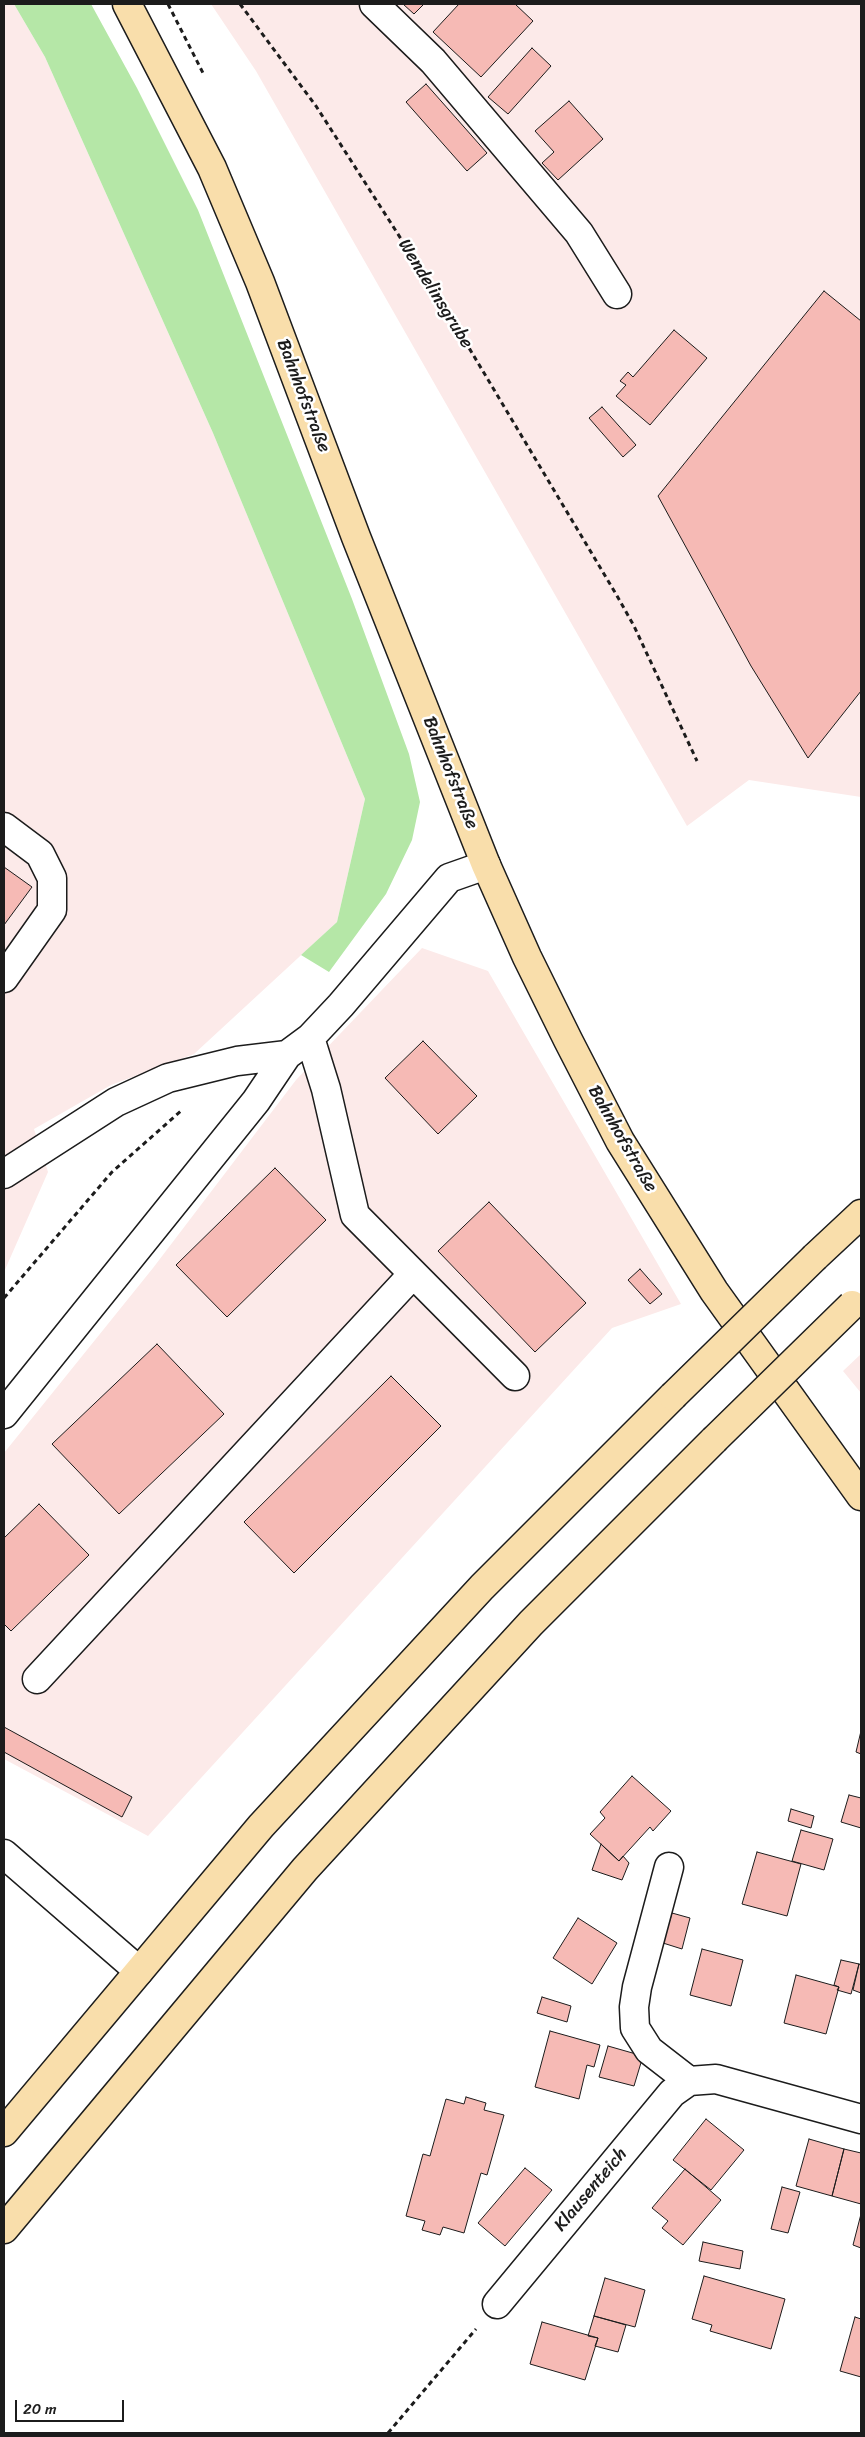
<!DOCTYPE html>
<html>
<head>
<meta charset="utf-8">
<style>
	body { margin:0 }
	#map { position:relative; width:865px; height:2437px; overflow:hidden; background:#fff; font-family:Sriracha,sans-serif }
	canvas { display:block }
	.frame { position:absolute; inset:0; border:5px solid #1c1c1c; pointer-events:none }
	.scale { position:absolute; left:15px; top:2400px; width:109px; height:22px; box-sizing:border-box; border:2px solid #1c1c1c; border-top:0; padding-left:6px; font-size:15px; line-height:18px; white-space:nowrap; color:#1c1c1c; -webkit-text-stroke:4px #fff; paint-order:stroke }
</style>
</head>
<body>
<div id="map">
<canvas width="865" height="2437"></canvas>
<div class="frame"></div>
<div class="scale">20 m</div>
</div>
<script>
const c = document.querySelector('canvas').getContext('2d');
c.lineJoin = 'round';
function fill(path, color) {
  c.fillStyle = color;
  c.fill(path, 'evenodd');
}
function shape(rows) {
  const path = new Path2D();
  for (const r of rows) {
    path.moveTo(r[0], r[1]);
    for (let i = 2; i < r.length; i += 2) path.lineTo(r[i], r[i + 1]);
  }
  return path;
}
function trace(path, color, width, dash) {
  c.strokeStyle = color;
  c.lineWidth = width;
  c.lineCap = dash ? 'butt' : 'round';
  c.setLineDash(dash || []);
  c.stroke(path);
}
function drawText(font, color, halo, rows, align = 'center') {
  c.font = font + ' Sriracha,sans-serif';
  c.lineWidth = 5;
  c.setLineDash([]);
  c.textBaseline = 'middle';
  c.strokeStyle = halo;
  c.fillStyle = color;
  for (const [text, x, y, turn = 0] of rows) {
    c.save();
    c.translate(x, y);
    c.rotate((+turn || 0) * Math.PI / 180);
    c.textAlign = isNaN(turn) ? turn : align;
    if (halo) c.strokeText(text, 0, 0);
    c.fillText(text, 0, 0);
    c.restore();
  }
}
fill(shape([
	[4,4,14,4,45,57,213,433,365,799,337,922,194,1054,111,1085,34,1129,48,1172,4,1272],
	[211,4,861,4,861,797,749,780,687,826,256,71],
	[422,948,488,971,681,1304,612,1328,148,1836,4,1759,4,1453,153,1268,296,1080],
	[861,1354,861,1393,843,1371]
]), '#fceae9');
fill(shape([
	[14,4,91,4,137,88,198,210,352,599,409,754,420,802,412,840,386,894,329,972,301,955,337,922,365,799,213,433,45,57]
]), '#b5e7a7');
const building = shape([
	[403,4,424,4,414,14,403,4],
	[459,4,515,4,533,21,481,77,433,32,459,4],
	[532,48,551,66,508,114,488,97,532,48],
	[426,84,487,153,467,171,406,102,426,84],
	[569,101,603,139,558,180,542,163,554,152,535,131,569,101],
	[824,291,861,321,861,691,808,758,751,666,658,496,824,291],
	[674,330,707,358,650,425,616,396,626,385,620,381,628,372,633,377,674,330],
	[602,407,636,445,623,457,589,418,602,407],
	[4,867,32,887,4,925,4,867],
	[423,1041,477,1096,438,1134,385,1078,423,1041],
	[275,1168,326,1220,227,1317,176,1265,275,1168],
	[489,1202,586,1303,535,1352,438,1251,489,1202],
	[640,1269,662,1294,650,1304,628,1280,640,1269],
	[157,1344,224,1414,119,1514,52,1444,157,1344],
	[391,1376,441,1426,294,1573,244,1522,391,1376],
	[39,1504,89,1555,11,1631,4,1624,4,1538,39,1504],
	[4,1727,132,1797,122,1817,4,1752,4,1727],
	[861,1731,861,1754,856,1752,861,1731],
	[632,1776,671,1811,653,1831,650,1827,619,1861,590,1834,605,1818,600,1812,632,1776],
	[849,1795,861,1798,861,1828,841,1822,849,1795],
	[791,1809,814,1816,811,1828,788,1821,791,1809],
	[801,1830,833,1839,824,1870,792,1861,801,1830],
	[601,1844,619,1861,623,1856,629,1863,622,1880,592,1870,601,1844],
	[757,1852,801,1864,787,1916,742,1904,757,1852],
	[672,1913,690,1918,682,1949,663,1943,672,1913],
	[578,1918,617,1943,592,1984,553,1958,578,1918],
	[702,1949,743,1960,731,2006,690,1995,702,1949],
	[841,1960,859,1964,851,1994,837,1990,839,1987,834,1985,841,1960],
	[859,1964,861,1965,861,1993,853,1990,859,1964],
	[796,1975,839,1987,826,2034,784,2023,796,1975],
	[542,1997,571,2006,567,2022,537,2013,542,1997],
	[550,2031,600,2045,594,2067,587,2065,579,2099,535,2087,550,2031],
	[608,2046,643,2056,634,2086,599,2077,608,2046],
	[466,2097,486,2103,484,2110,504,2115,487,2175,481,2173,464,2233,443,2227,440,2235,422,2230,425,2221,406,2216,423,2154,430,2156,446,2099,464,2104,466,2097],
	[706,2119,744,2150,711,2190,673,2160,706,2119],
	[809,2139,844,2149,832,2196,796,2186,809,2139],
	[844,2149,861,2153,861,2204,832,2196,844,2149],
	[525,2168,552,2190,505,2246,478,2223,525,2168],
	[685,2169,721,2200,683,2245,662,2228,668,2221,652,2208,685,2169],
	[782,2187,800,2192,788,2233,771,2229,782,2187],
	[861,2214,861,2248,853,2245,861,2214],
	[703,2242,743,2251,740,2269,699,2261,703,2242],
	[704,2276,785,2299,771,2349,710,2331,712,2325,692,2319,704,2276],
	[605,2278,645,2290,635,2327,594,2316,605,2278],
	[594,2316,626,2325,618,2352,595,2346,598,2338,588,2336,594,2316],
	[855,2317,861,2319,861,2377,840,2371,855,2317],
	[542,2322,598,2338,585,2380,530,2364,542,2322]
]);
fill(building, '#f6bab5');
trace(building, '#1c1c1c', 1);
const minor = shape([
	[374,4,433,61,579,233,617,294],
	[4,827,40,854,52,878,52,910,4,978],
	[310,1038,326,1089,355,1215,515,1376],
	[4,1174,116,1102,168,1078,237,1061,287,1055],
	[4,1414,256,1101,287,1055,310,1038,341,1005,449,878,486,865],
	[37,1679,413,1274],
	[4,1854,139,1971],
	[669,1867,637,1987,634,2007,635,2028,649,2050,689,2081],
	[497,2304,672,2093,689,2081,716,2079,861,2119]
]);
const major = shape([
	[127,4,212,168,260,282,356,537,486,865,527,957,568,1040,620,1141,714,1291,861,1496]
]);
const highway = shape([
	[815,1257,861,1214],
	[4,2132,261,1826,482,1587,673,1396],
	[4,2229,305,1869,531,1623,714,1440]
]);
trace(minor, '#1c1c1c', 31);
trace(major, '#1c1c1c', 31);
trace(highway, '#1c1c1c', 31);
trace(shape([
	[168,4,204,75],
	[240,4,316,106,444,306,616,594,634,626,697,761],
	[4,1298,112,1172,182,1110],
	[388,2433,476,2329]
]), '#1c1c1c', 3, [5, 4]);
trace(minor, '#fff', 28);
trace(major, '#f9deab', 28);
trace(highway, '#f9deab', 28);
const highwayBridge = shape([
	[673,1396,815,1257],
	[714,1440,852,1305]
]);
trace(highwayBridge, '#1c1c1c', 31, []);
trace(highwayBridge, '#f9deab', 28);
drawText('18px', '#1c1c1c', '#fff', [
	["Wendelinsgrube",435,294,58],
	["Bahnhofstraße",303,396,69],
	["Bahnhofstraße",450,773,68],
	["Bahnhofstraße",622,1139,60],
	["Klausenteich",591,2190,-50]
]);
</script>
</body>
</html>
